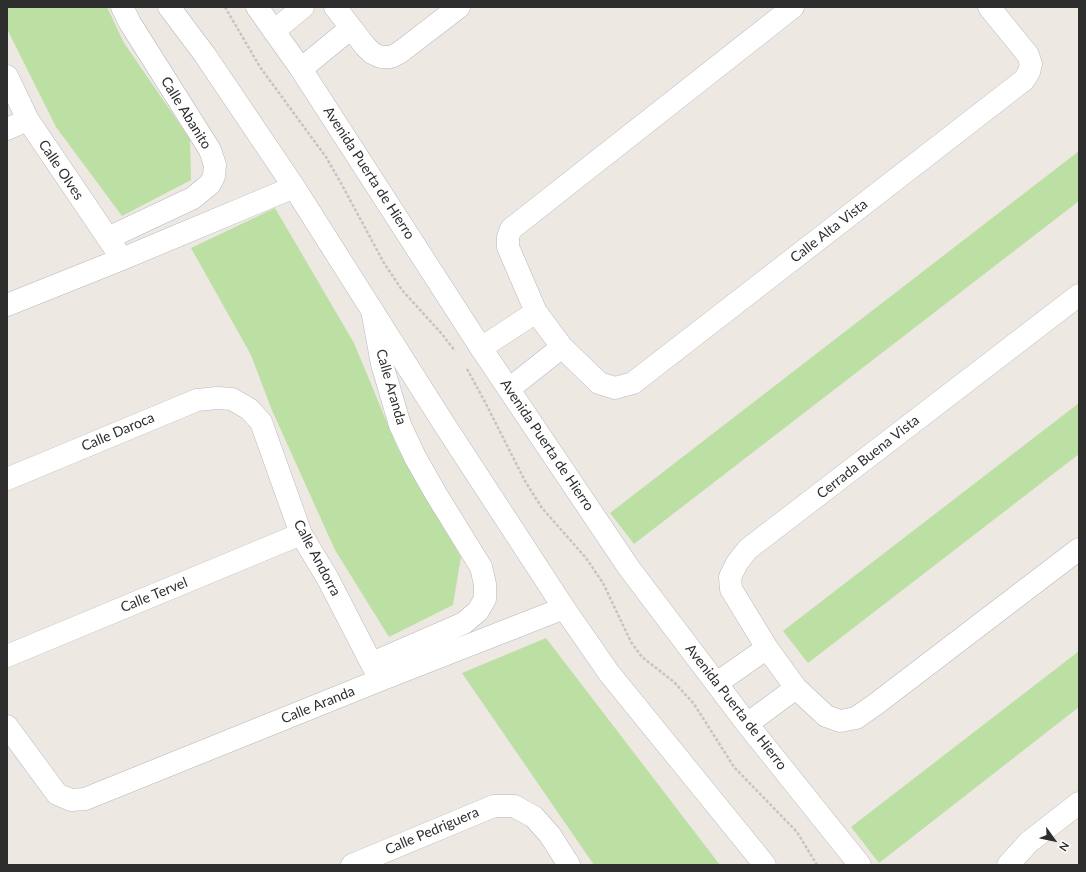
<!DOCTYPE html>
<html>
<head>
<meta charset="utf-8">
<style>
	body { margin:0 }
	#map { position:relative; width:1086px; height:872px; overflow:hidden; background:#eee8e2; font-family:Lato,sans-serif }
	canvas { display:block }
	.frame { position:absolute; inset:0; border:8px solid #2e2e2e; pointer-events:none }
	.north { position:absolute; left:1034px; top:820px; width:40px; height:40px; -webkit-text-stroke:3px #fff; paint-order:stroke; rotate:123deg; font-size:11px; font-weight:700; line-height:16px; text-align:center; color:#2e2e2e }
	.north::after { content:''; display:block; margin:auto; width:14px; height:18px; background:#2e2e2e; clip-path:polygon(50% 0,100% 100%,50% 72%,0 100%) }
</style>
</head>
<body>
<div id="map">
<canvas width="1086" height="872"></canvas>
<div class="frame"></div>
<div class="north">N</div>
</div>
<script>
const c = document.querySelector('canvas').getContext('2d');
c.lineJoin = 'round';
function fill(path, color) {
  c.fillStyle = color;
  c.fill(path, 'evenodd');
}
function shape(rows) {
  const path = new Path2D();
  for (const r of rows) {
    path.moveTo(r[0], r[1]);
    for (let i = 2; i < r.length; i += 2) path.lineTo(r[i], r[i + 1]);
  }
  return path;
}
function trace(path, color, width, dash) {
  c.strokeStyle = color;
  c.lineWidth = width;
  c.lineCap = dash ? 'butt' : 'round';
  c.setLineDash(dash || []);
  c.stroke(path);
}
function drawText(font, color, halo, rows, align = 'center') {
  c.font = font + ' Lato,sans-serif';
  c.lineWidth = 3;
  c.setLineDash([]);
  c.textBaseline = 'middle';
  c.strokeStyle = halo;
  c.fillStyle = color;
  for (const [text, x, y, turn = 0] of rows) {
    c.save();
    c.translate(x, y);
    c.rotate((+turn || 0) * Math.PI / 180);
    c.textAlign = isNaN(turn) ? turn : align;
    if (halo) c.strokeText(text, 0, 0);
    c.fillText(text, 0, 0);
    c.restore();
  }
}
fill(shape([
	[7,7,107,7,124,43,190,139,191,180,122,216,56,127,7,29],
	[1079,151,1079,201,634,544,610,513],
	[275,208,354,343,398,449,461,557,453,605,389,637,335,550,271,408,251,355,191,248],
	[1079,403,1079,454,808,663,783,631],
	[546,638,720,865,594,865,462,673],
	[1079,651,1079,707,879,863,851,827]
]), '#bcdfa4');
const street = shape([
	[335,7,365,46,372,53,381,57,391,57,399,53,459,7],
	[793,7,511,229,508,237,508,247,536,312,562,347,599,383,615,388,633,383,1024,80,1029,72,1031,64,1028,55,989,7],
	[274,31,303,7],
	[301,69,351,28],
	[7,76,28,120,116,250],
	[7,129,28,120],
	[108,238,193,198,210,184,214,176,215,165,210,150,130,23,122,7],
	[1079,295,748,549,737,563,730,577,731,589,767,648,796,688,826,716,840,721,856,718,876,704,1079,549],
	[7,305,122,259,294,187],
	[481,348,536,312],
	[509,389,562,347],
	[7,479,197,400,217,398,232,399,249,409,261,422,301,534,328,579,380,680],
	[7,656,301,534],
	[372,663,464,623,478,611,485,599,485,584,481,567,436,494,415,457,400,425,382,364,372,310],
	[717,683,767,648],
	[747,724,796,688],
	[7,726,57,794,71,800,85,799,380,680,564,608],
	[352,865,494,806,514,806,534,817,550,835,569,865],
	[1008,865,1029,842,1079,803]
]);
const secondary = shape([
	[169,7,205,55,294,187,444,424,564,608,609,673,765,865],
	[257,7,301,69,481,348,629,568,747,724,860,865]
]);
trace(street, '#b5b8c0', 23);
trace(secondary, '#b5b8c0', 23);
trace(shape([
	[225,7,260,67,326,157,342,185,384,263,402,290,442,334,455,351],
	[467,369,485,402,525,481,542,508,586,558,603,583,631,642,642,657,674,682,694,704,734,767,797,832,817,865]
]), '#c4c4c4', 2.5, [3, 2]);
trace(street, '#fff', 22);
trace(secondary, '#fff', 22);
drawText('14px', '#2e2e2e', '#fff', [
	["Calle Abanito",186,113,58],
	["Calle Olves",61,170,56],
	["Avenida Puerta de Hierro",369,173,57],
	["Calle Alta Vista",829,231,-38],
	["Calle Aranda",391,387,74],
	["Calle Daroca",118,432,-23],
	["Avenida Puerta de Hierro",547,445,56],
	["Cerrada Buena Vista",868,457,-38],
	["Calle Andorra",317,558,62],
	["Calle Tervel",154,595,-22],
	["Calle Aranda",318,705,-22],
	["Avenida Puerta de Hierro",736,707,52],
	["Calle Pedriguera",432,831,-23]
]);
</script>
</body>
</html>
